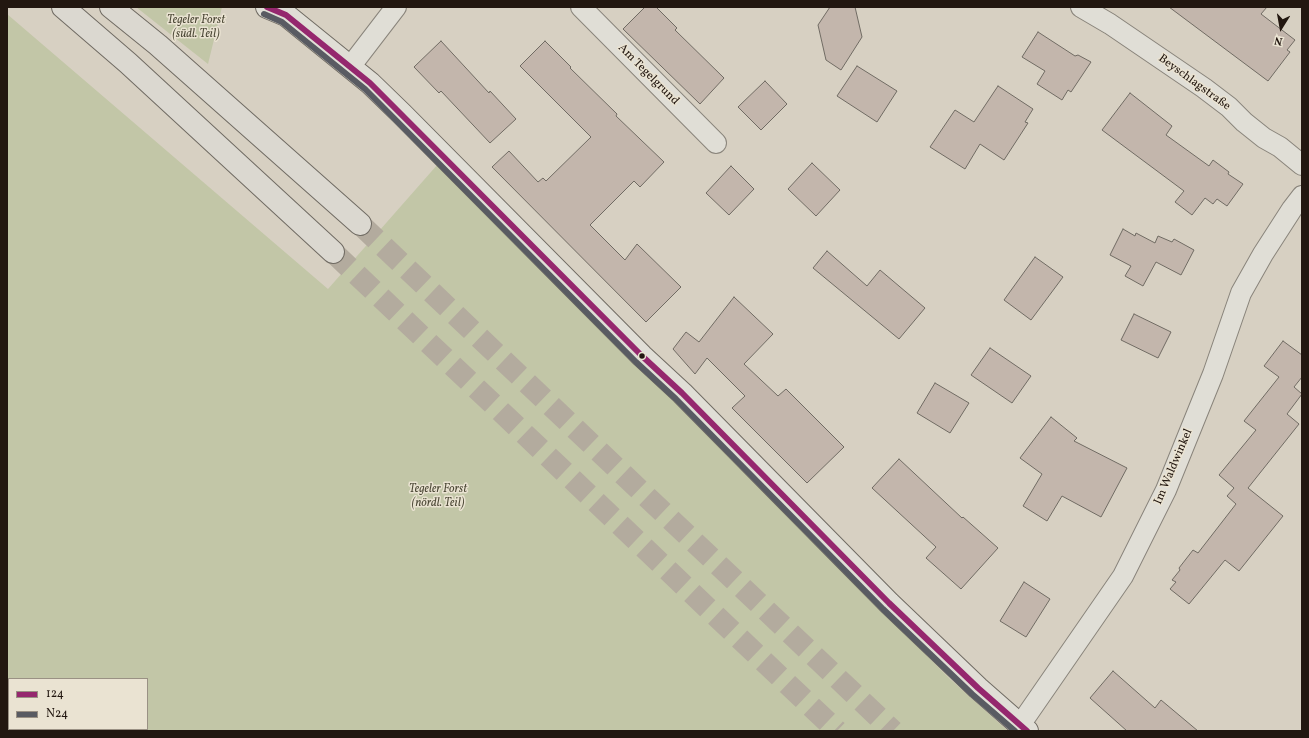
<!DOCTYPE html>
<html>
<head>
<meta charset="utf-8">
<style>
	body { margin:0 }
	#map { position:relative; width:1309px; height:738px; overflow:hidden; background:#d7d0c2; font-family:Vollkorn,serif }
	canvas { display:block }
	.frame { position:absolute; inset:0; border:8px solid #221710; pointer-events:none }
	.legend { position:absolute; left:8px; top:678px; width:140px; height:52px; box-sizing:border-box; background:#eae3d2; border:1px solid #9a9184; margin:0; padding:5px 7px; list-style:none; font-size:12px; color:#221710 }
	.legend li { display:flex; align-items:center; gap:8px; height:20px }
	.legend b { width:20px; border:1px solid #9a9184 }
	.north { position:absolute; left:1261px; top:8px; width:40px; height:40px; -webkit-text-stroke:3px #eae3d2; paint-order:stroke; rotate:191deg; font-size:11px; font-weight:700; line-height:16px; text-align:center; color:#221710 }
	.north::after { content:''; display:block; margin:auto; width:14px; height:18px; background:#221710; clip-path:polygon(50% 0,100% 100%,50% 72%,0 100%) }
</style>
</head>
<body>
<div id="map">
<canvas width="1309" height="738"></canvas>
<div class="frame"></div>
<ul class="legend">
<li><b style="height:5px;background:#95276e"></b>124</li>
<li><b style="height:5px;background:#595b62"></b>N24</li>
</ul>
<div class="north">N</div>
</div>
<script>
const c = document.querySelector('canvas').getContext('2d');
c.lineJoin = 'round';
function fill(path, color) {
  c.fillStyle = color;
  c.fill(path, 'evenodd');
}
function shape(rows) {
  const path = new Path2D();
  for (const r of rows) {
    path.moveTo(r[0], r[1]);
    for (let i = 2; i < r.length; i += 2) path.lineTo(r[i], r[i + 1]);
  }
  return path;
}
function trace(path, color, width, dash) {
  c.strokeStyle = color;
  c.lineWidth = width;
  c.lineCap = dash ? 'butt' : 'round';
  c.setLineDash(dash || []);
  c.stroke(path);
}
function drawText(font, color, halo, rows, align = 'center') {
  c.font = font + ' Vollkorn,serif';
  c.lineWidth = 3;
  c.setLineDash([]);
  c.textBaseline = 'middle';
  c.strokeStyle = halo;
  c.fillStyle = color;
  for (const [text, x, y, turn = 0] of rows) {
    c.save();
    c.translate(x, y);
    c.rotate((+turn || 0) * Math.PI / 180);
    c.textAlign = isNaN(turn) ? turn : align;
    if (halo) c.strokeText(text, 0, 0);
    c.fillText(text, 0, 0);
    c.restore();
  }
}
fill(shape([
	[136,7,222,7,208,64],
	[7,14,328,289,438,164,950,679,1008,731,7,731],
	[9,679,147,679,147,729,9,729]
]), '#c2c6a7');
const building = shape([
	[645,7,656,7,677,28,675,30,724,78,700,104,623,29,645,7],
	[830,7,855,7,862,37,841,70,826,60,818,25,830,7],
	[1169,7,1267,7,1261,14,1295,40,1287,50,1290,52,1268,81,1169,7],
	[1038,32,1075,56,1078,55,1091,62,1071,92,1068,90,1062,100,1037,84,1045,71,1022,57,1038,32],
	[441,41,489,93,490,91,516,119,490,143,441,91,439,93,414,67,441,41],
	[545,41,571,67,570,68,617,114,616,116,664,162,640,187,634,181,590,225,625,260,637,244,681,287,646,322,492,167,509,151,538,182,543,178,546,181,591,137,520,66,545,41],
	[857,66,897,91,877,122,837,96,857,66],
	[765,81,787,104,761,130,738,107,765,81],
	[998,86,1033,109,1025,122,1028,123,1004,160,980,144,965,169,930,147,955,110,974,122,998,86],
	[1130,93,1172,126,1166,135,1209,166,1213,160,1229,172,1228,174,1243,184,1227,206,1217,199,1213,204,1205,198,1192,215,1175,202,1184,191,1102,130,1130,93],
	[812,163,840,190,816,216,788,189,812,163],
	[731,166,754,189,729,215,706,193,731,166],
	[1123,229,1135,236,1136,233,1155,243,1158,236,1172,242,1174,239,1194,250,1181,275,1156,262,1143,286,1125,276,1131,266,1110,255,1123,229],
	[827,251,867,286,880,270,925,308,899,339,813,268,827,251],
	[1035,257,1063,277,1031,320,1004,300,1035,257],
	[734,297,773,334,744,364,778,396,786,389,844,447,807,483,732,408,745,396,707,358,695,374,673,349,686,332,699,342,734,297],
	[1134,314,1171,332,1158,358,1121,340,1134,314],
	[1283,341,1302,355,1302,377,1294,387,1302,394,1287,414,1299,424,1248,488,1283,516,1239,571,1225,560,1189,604,1170,589,1176,582,1172,580,1180,570,1179,568,1193,550,1198,553,1236,504,1227,496,1234,488,1219,475,1256,430,1244,421,1279,377,1264,366,1283,341],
	[990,348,1031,376,1012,403,971,375,990,348],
	[935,383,969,403,950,433,917,413,935,383],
	[1051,417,1077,438,1074,441,1127,468,1101,517,1062,496,1047,521,1023,506,1042,474,1020,458,1051,417],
	[899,459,962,518,963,517,998,548,961,589,926,558,936,547,872,488,899,459],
	[1024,582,1050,599,1026,637,1000,621,1024,582],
	[1113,671,1155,708,1161,700,1198,731,1127,731,1090,698,1113,671]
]);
fill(building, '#c3b6ac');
trace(building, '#706b63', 1);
trace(shape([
	[360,224,893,731],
	[333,252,837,731]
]), '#b3ab9e', 22, [22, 11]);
const street = shape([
	[581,7,716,143],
	[1081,7,1110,24,1204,88,1229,107,1244,122,1264,138,1280,147,1302,165],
	[350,67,396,7],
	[1020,725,1123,576,1166,490,1213,374,1241,293,1263,254,1292,209,1302,196]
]);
const secondary = shape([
	[267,7,286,15,370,83,402,114,642,356,682,393,889,603,978,688,1027,731]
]);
const highway = shape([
	[63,7,128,63,333,252],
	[111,7,158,45,360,224]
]);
trace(street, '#89847b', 22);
trace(secondary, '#706b63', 24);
trace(highway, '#706b63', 24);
trace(street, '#e0ded6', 20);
trace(secondary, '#e0ded6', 22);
trace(highway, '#dbd8d0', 22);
trace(shape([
	[267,7,286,15,370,83,642,356,682,393,889,603,978,688,1027,731]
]), '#95276e', 6);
trace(shape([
	[264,14,282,22,365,89,636,362,676,399,883,609,972,694,1015,731]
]), '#595b62', 6);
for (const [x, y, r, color] of [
	[642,356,3.5,"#221710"]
]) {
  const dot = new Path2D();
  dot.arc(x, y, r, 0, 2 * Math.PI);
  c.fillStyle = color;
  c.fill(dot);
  trace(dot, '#eae3d2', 1.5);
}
drawText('italic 12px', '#4d4937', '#eae3d2', [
	["Tegeler Forst",196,21],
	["(südl. Teil)",196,35],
	["Tegeler Forst",438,490],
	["(nördl. Teil)",438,504]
]);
drawText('12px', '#221710', '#eae3d2', [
	["Am Tegelgrund",648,75,45],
	["Beyschlagstraße",1194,83,36],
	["Im Waldwinkel",1174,467,-67]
]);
</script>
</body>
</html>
